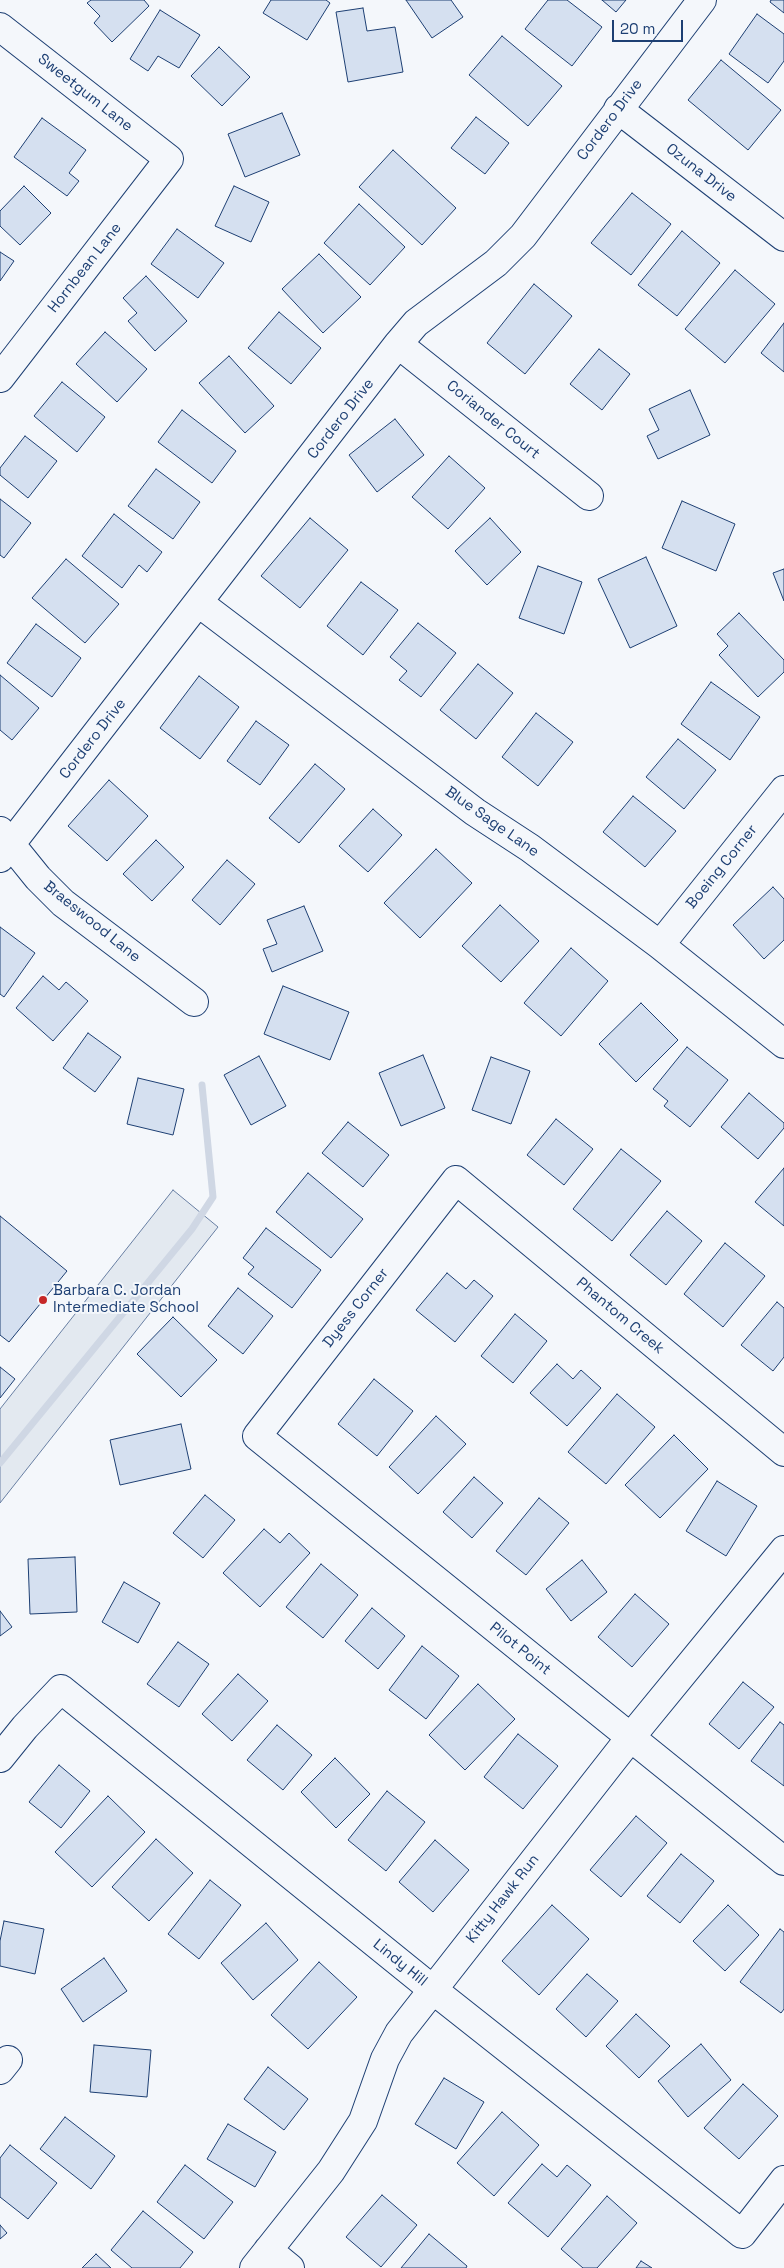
<!DOCTYPE html>
<html>
<head>
<meta charset="utf-8">
<style>
	body { margin:0 }
	#map { position:relative; width:784px; height:2268px; overflow:hidden; background:#f4f7fb; font-family:"Space Grotesk",sans-serif }
	canvas { display:block }
	.scale { position:absolute; left:612px; top:20px; width:71px; height:22px; box-sizing:border-box; border:2px solid #1d3f73; border-top:0; padding-left:6px; font-size:15px; line-height:18px; white-space:nowrap; color:#1d3f73; -webkit-text-stroke:4px #f4f7fb; paint-order:stroke }
</style>
</head>
<body>
<div id="map">
<canvas width="784" height="2268"></canvas>
<div class="scale">20 m</div>
</div>
<script>
const c = document.querySelector('canvas').getContext('2d');
c.lineJoin = 'round';
function fill(path, color) {
  c.fillStyle = color;
  c.fill(path, 'evenodd');
}
function shape(rows) {
  const path = new Path2D();
  for (const r of rows) {
    path.moveTo(r[0], r[1]);
    for (let i = 2; i < r.length; i += 2) path.lineTo(r[i], r[i + 1]);
  }
  return path;
}
function trace(path, color, width, dash) {
  c.strokeStyle = color;
  c.lineWidth = width;
  c.lineCap = dash ? 'butt' : 'round';
  c.setLineDash(dash || []);
  c.stroke(path);
}
function drawText(font, color, halo, rows, align = 'center') {
  c.font = font + ' "Space Grotesk",sans-serif';
  c.lineWidth = 4;
  c.setLineDash([]);
  c.textBaseline = 'middle';
  c.strokeStyle = halo;
  c.fillStyle = color;
  for (const [text, x, y, turn = 0] of rows) {
    c.save();
    c.translate(x, y);
    c.rotate((+turn || 0) * Math.PI / 180);
    c.textAlign = isNaN(turn) ? turn : align;
    if (halo) c.strokeText(text, 0, 0);
    c.fillText(text, 0, 0);
    c.restore();
  }
}
const green = shape([
	[173,1190,218,1227,0,1503,0,1409,173,1190]
]);
fill(green, '#e3e9f0');
trace(green, '#687fa3', 1);
trace(shape([
	[0,1463,192,1229,213,1197,202,1085]
]), '#cfd7e4', 7);
const building = shape([
	[91,0,144,0,149,6,112,42,94,23,100,16,87,3,91,0],
	[271,0,326,0,330,3,307,40,263,13,271,0],
	[406,0,451,0,463,17,432,38,406,0],
	[548,0,567,0,602,27,572,66,525,29,548,0],
	[602,0,626,0,616,12,602,0],
	[771,0,784,0,784,13,770,2,771,0],
	[363,8,367,31,395,27,403,72,348,82,336,12,363,8],
	[160,10,200,35,179,68,158,56,148,71,130,59,160,10],
	[757,14,784,34,784,61,768,83,729,54,757,14],
	[502,36,562,86,528,126,469,75,502,36],
	[219,47,250,77,222,106,191,76,219,47],
	[721,60,781,110,748,150,688,100,721,60],
	[282,113,300,155,245,177,228,134,282,113],
	[476,117,509,143,485,174,451,148,476,117],
	[42,118,86,150,69,173,79,181,67,196,14,157,42,118],
	[393,150,456,208,422,245,359,187,393,150],
	[24,186,51,213,20,245,0,226,0,211,24,186],
	[234,186,269,202,251,242,215,226,234,186],
	[632,193,671,224,631,275,591,243,632,193],
	[359,204,405,247,370,285,324,243,359,204],
	[177,229,224,263,198,298,151,264,177,229],
	[682,231,720,263,677,316,638,285,682,231],
	[0,252,14,261,0,281,0,252],
	[319,254,361,297,323,333,282,289,319,254],
	[735,270,775,304,725,363,685,329,735,270],
	[146,276,187,321,155,351,128,321,137,313,123,298,146,276],
	[534,284,572,316,525,374,487,343,534,284],
	[279,312,321,348,291,384,248,348,279,312],
	[784,323,784,372,761,353,784,323],
	[105,332,147,369,117,402,76,364,105,332],
	[599,349,630,374,602,410,570,384,599,349],
	[229,356,274,406,245,433,199,383,229,356],
	[62,382,105,417,77,452,34,416,62,382],
	[690,390,710,435,658,459,647,436,659,430,649,409,690,390],
	[182,410,236,451,212,483,158,442,182,410],
	[395,419,424,455,377,492,349,455,395,419],
	[25,436,57,461,28,498,0,475,0,468,25,436],
	[449,456,485,488,448,529,412,497,449,456],
	[156,469,200,502,173,539,128,506,156,469],
	[0,499,31,523,4,558,0,555,0,499],
	[682,501,735,524,716,571,662,548,682,501],
	[114,514,162,552,147,572,139,565,122,588,82,556,114,514],
	[310,518,348,550,300,608,261,576,310,518],
	[490,518,521,552,487,585,455,551,490,518],
	[646,557,677,626,630,648,598,579,646,557],
	[66,559,119,604,85,643,32,598,66,559],
	[538,566,582,582,564,634,519,618,538,566],
	[784,569,784,601,773,573,784,569],
	[361,582,398,610,363,655,327,626,361,582],
	[739,613,784,660,784,672,758,697,719,655,728,646,717,634,739,613],
	[418,623,456,653,421,697,399,680,407,671,390,657,418,623],
	[36,624,81,658,52,697,7,663,36,624],
	[478,664,513,693,476,739,440,710,478,664],
	[0,675,39,708,12,740,0,730,0,675],
	[199,676,239,707,200,759,160,728,199,676],
	[711,682,760,717,730,760,681,724,711,682],
	[536,713,573,742,538,786,502,757,536,713],
	[256,721,289,745,260,785,227,761,256,721],
	[678,739,716,770,684,809,646,777,678,739],
	[315,764,345,789,299,843,269,818,315,764],
	[109,780,148,816,107,861,68,826,109,780],
	[633,796,676,831,645,867,603,832,633,796],
	[373,809,402,835,368,872,339,846,373,809],
	[156,840,184,867,152,901,123,874,156,840],
	[436,849,472,883,420,938,384,903,436,849],
	[227,860,255,884,220,925,192,900,227,860],
	[773,887,784,899,784,940,764,959,733,925,773,887],
	[500,905,539,941,501,982,462,946,500,905],
	[304,906,323,951,272,972,263,949,277,944,267,920,304,906],
	[0,927,35,953,4,997,0,994,0,927],
	[571,948,608,981,561,1036,524,1003,571,948],
	[43,976,59,990,66,982,88,1001,53,1041,16,1008,43,976],
	[283,986,349,1012,330,1060,264,1034,283,986],
	[641,1003,678,1040,636,1082,599,1044,641,1003],
	[88,1033,121,1057,95,1092,63,1068,88,1033],
	[687,1047,728,1080,690,1127,664,1106,668,1101,653,1089,687,1047],
	[423,1055,445,1108,401,1126,379,1073,423,1055],
	[259,1056,286,1106,251,1125,224,1075,259,1056],
	[491,1057,530,1071,511,1124,472,1110,491,1057],
	[138,1078,184,1089,173,1135,127,1124,138,1078],
	[749,1093,784,1123,784,1128,758,1159,721,1127,749,1093],
	[556,1119,593,1149,564,1185,527,1155,556,1119],
	[348,1122,389,1155,363,1187,322,1153,348,1122],
	[621,1149,661,1181,612,1241,573,1209,621,1149],
	[784,1168,784,1226,755,1202,784,1168],
	[308,1173,363,1219,331,1258,276,1212,308,1173],
	[667,1211,702,1241,666,1285,630,1255,667,1211],
	[0,1216,67,1271,9,1342,0,1335,0,1216],
	[266,1228,321,1270,292,1308,248,1274,254,1267,243,1258,266,1228],
	[725,1243,765,1276,723,1327,684,1294,725,1243],
	[447,1273,466,1289,474,1280,493,1296,455,1342,416,1310,447,1273],
	[238,1288,273,1316,243,1354,208,1326,238,1288],
	[777,1302,784,1308,784,1357,773,1371,741,1345,777,1302],
	[515,1314,547,1341,513,1383,481,1356,515,1314],
	[173,1317,217,1360,181,1397,137,1354,173,1317],
	[557,1364,573,1379,581,1370,601,1388,567,1426,530,1393,557,1364],
	[0,1367,15,1379,0,1398,0,1367],
	[374,1379,413,1411,377,1456,338,1424,374,1379],
	[617,1394,655,1427,606,1484,568,1452,617,1394],
	[436,1416,466,1444,418,1494,389,1467,436,1416],
	[181,1424,191,1469,120,1485,110,1440,181,1424],
	[674,1435,708,1469,660,1518,625,1485,674,1435],
	[474,1477,503,1503,472,1538,443,1512,474,1477],
	[717,1481,757,1506,726,1556,686,1531,717,1481],
	[205,1495,235,1520,203,1558,173,1533,205,1495],
	[539,1498,569,1523,526,1575,496,1551,539,1498],
	[264,1529,280,1543,289,1533,310,1553,260,1607,223,1573,264,1529],
	[75,1557,77,1612,30,1614,28,1559,75,1557],
	[582,1560,607,1592,571,1621,546,1589,582,1560],
	[321,1564,358,1595,323,1638,286,1607,321,1564],
	[124,1582,160,1603,138,1643,102,1622,124,1582],
	[635,1594,669,1624,632,1667,598,1637,635,1594],
	[372,1608,405,1636,378,1669,345,1641,372,1608],
	[0,1611,12,1627,0,1636,0,1611],
	[178,1642,209,1664,179,1707,147,1684,178,1642],
	[422,1646,459,1676,426,1719,389,1690,422,1646],
	[238,1674,268,1701,232,1741,202,1714,238,1674],
	[743,1682,774,1707,739,1749,709,1724,743,1682],
	[478,1684,515,1719,465,1770,429,1735,478,1684],
	[780,1722,784,1725,784,1786,751,1761,780,1722],
	[277,1725,312,1755,283,1790,247,1760,277,1725],
	[518,1734,558,1766,523,1809,484,1777,518,1734],
	[335,1758,370,1794,336,1828,301,1792,335,1758],
	[59,1765,90,1791,61,1828,29,1802,59,1765],
	[387,1791,425,1822,386,1871,348,1840,387,1791],
	[108,1796,145,1832,92,1887,55,1852,108,1796],
	[636,1816,667,1843,621,1897,590,1870,636,1816],
	[156,1839,193,1873,149,1921,112,1887,156,1839],
	[435,1840,469,1870,433,1912,399,1882,435,1840],
	[681,1854,714,1881,680,1923,647,1896,681,1854],
	[210,1880,241,1905,199,1959,168,1934,210,1880],
	[552,1905,589,1939,539,1995,502,1961,552,1905],
	[728,1905,759,1935,725,1971,693,1941,728,1905],
	[4,1921,44,1929,35,1974,0,1966,0,1941,4,1921],
	[266,1923,298,1960,253,2000,221,1963,266,1923],
	[780,1929,784,1932,784,2009,781,2013,740,1982,780,1929],
	[104,1958,127,1991,83,2022,61,1989,104,1958],
	[319,1962,357,1997,308,2049,271,2015,319,1962],
	[587,1974,618,2001,586,2037,556,2009,587,1974],
	[636,2014,670,2046,639,2078,606,2046,636,2014],
	[701,2044,731,2080,688,2117,658,2081,701,2044],
	[94,2045,151,2050,147,2097,90,2092,94,2045],
	[268,2067,308,2099,284,2130,244,2099,268,2067],
	[444,2078,484,2102,456,2149,415,2124,444,2078],
	[743,2084,778,2116,739,2159,704,2128,743,2084],
	[502,2112,539,2145,494,2196,457,2163,502,2112],
	[65,2117,115,2156,91,2189,40,2149,65,2117],
	[228,2124,276,2152,255,2187,207,2159,228,2124],
	[10,2145,57,2183,28,2219,0,2197,0,2158,10,2145],
	[542,2164,557,2177,567,2165,591,2185,548,2237,508,2203,542,2164],
	[185,2165,233,2202,204,2239,157,2202,185,2165],
	[382,2195,417,2225,381,2267,346,2237,382,2195],
	[607,2196,637,2223,597,2268,583,2268,561,2249,607,2196],
	[143,2211,193,2252,180,2268,132,2268,111,2250,143,2211],
	[0,2225,7,2233,0,2239,0,2225],
	[429,2234,467,2266,466,2268,401,2268,429,2234],
	[96,2254,111,2268,82,2268,96,2254],
	[641,2261,652,2268,636,2268,641,2261]
]);
fill(building, '#d5e0f0');
trace(building, '#1d3f73', 1);
const minor = shape([
	[0,27,169,159,0,378],
	[618,109,784,237],
	[398,344,589,496],
	[199,603,475,812,530,848,660,945,784,1044],
	[0,831,38,878,63,903,194,1002],
	[0,858,398,344,416,323,496,263,523,236,702,0],
	[660,945,784,790],
	[784,1452,456,1180,257,1436,784,1861],
	[0,1758,25,1727,61,1689,432,1989,742,2234,784,2180],
	[0,2070,8,2060],
	[268,2250,290,2268],
	[254,2268,331,2171,363,2121,385,2059,399,2033,630,1738,784,1550]
]);
trace(minor, '#1d3f73', 30);
trace(minor, '#f4f7fb', 28);
for (const [x, y, r, color] of [
	[43,1300,5,"#c62828"]
]) {
  const dot = new Path2D();
  dot.arc(x, y, r, 0, 2 * Math.PI);
  c.fillStyle = color;
  c.fill(dot);
  trace(dot, '#f4f7fb', 2);
}
drawText('15px', '#1d3f73', '#f4f7fb', [
	["Sweetgum Lane",85,93,38],
	["Cordero Drive",610,120,-53],
	["Ozuna Drive",701,173,38],
	["Hornbean Lane",85,268,-52],
	["Cordero Drive",341,419,-52],
	["Coriander Court",493,420,39],
	["Cordero Drive",93,739,-52],
	["Blue Sage Lane",492,822,35],
	["Boeing Corner",722,867,-51],
	["Braeswood Lane",92,922,39],
	["Dyess Corner",356,1308,-52],
	["Phantom Creek",620,1316,40],
	["Pilot Point",520,1649,39],
	["Kitty Hawk Run",503,1899,-52],
	["Lindy Hill",400,1963,39]
]);
drawText('15px', '#1d3f73', '#f4f7fb', [
	["Barbara C. Jordan",53,1291],
	["Intermediate School",53,1308]
], 'left');
</script>
</body>
</html>
